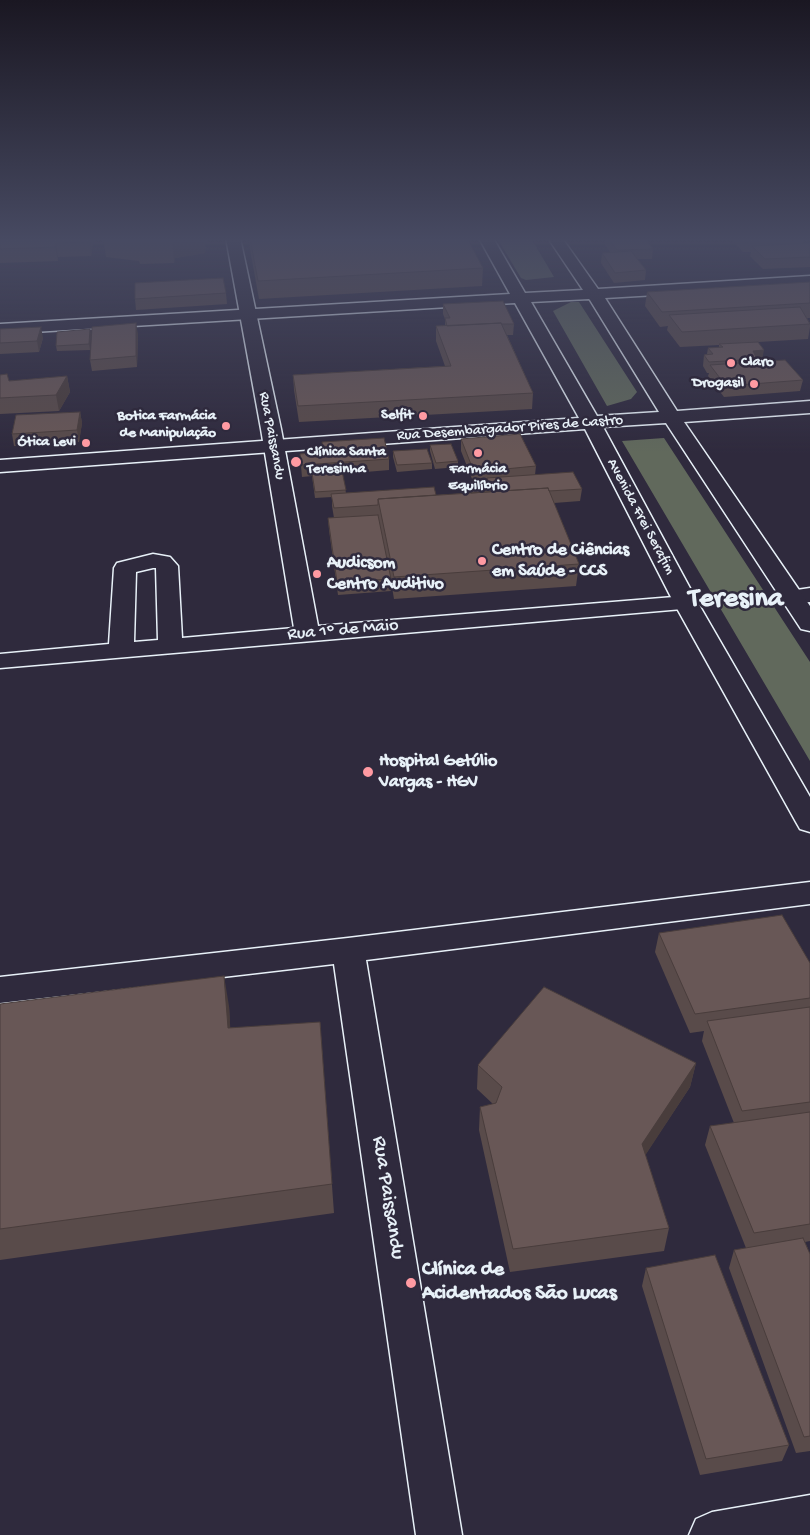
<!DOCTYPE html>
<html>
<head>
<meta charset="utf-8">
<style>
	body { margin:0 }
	canvas { display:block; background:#2f2a3d }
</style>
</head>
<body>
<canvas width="810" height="1535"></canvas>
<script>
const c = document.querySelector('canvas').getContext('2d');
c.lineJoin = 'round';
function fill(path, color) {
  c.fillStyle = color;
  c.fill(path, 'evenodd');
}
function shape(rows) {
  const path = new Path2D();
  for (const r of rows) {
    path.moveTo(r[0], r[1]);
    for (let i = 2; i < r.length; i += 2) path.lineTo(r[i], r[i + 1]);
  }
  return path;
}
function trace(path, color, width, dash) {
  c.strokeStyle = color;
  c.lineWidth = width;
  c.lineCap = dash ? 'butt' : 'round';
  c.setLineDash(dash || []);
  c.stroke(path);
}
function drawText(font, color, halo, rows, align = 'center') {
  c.font = font + ' "Gochi Hand",sans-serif';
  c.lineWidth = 5;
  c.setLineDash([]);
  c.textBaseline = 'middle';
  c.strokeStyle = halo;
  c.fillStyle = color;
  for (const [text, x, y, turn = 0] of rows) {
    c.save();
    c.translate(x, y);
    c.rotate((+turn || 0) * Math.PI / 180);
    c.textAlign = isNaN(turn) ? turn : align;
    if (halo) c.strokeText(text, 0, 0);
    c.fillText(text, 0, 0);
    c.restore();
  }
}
fill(shape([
	[497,238,531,238,554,277,526,280,521,278],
	[571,302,579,302,637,392,631,399,607,406,553,311],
	[664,438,810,662,810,761,622,441]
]), '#61695c');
const minor = shape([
	[226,238,240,238,281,429,318,626,686,596,694,598,698,603,694,608,0,668,0,654,109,644,114,568,117,563,153,554,170,557,178,566,182,638,294,628,261,429,226,238],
	[153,568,156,568,158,640,134,642,136,572,153,568],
	[810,588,810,602,791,604,783,602,779,597,783,592,810,588],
	[810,882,810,904,366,960,462,1535,416,1535,334,964,0,1003,0,977,348,938,810,882],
	[810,1495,810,1535,689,1535,696,1519,712,1512,810,1495]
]);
const major = shape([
	[479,238,493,238,525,293,583,290,548,238,562,238,598,289,810,276,810,286,605,298,677,411,810,401,810,413,684,422,810,606,810,631,801,629,666,423,603,427,698,603,810,797,810,832,800,829,796,822,674,603,585,429,0,472,0,460,579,418,515,303,0,334,0,324,510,294,479,238],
	[589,299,590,300,659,412,597,416,531,302,589,299]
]);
trace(minor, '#e8f1f8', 3);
trace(major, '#e8f1f8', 3);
fill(minor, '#2f2a3d');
fill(major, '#2f2a3d');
fill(shape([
	[0,238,94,238,91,256,58,257,58,261,0,263],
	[103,238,206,238,205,253,175,258,174,263,140,264,139,261,106,257],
	[248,238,467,238,483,268,482,286,259,299],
	[605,238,645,238,653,249,652,259,637,259,646,270,645,280,614,283,601,263,602,253,611,253,604,244],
	[730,238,804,238,803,243,810,243,810,267,763,269,750,256,751,252,743,252],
	[810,282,810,318,807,318,810,323,810,327,808,339,758,342,762,360,756,361,756,362,803,380,800,391,724,397,708,376,709,373,707,373,703,366,704,355,707,354,708,348,719,348,719,345,680,347,667,330,668,326,660,327,645,306,647,292],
	[226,293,227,304,136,310,135,299],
	[443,304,514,324,513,335,507,335,533,393,532,409,299,422,294,390,293,375,445,366,436,341,436,326,445,326,445,319,443,314],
	[0,329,43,338,39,352,0,354],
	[90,329,91,335,90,350,57,351,56,346],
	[138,334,137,367,92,371,90,360],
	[0,375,9,381,67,376,70,392,59,411,0,414],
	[80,412,82,423,79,442,14,446,12,434],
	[461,439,536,466,535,475,582,489,580,501,554,503,579,564,576,586,394,599,391,581,391,591,338,595,329,530,328,518,334,518,332,506,332,497,315,498,312,476,302,477,301,466,300,454,322,452,322,442,389,459,389,470,342,474,346,493,436,495,469,493,470,489,487,488,487,482,474,484,461,451],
	[430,445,458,461,458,467,435,469,430,451],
	[393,451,432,463,432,469,397,472,393,457],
	[659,933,810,963,810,1241,805,1242,810,1254,810,1451,796,1453,729,1268,734,1250,746,1248,705,1145,710,1126,734,1123,702,1041,704,1031,690,1033,655,952],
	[0,1004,229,1006,230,1028,320,1022,334,1213,0,1260],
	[696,1063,690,1087,645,1155,669,1228,664,1251,510,1272,479,1130,480,1107,493,1104,477,1089,478,1065],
	[646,1268,789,1445,782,1461,700,1475,642,1286]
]), '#594b4a');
fill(shape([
	[90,238,94,238,91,256,89,242],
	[172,238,206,238,205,253,175,258,174,263],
	[56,243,58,257,58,261,55,247],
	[136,323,138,334,137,367,136,356],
	[41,327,43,338,39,352,37,341],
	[90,329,91,335,90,350,89,344],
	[764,350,762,360,756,361,757,359,753,351],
	[67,376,70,392,59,411,56,395],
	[80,412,82,423,79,442,77,430],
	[224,976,229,1006,232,1058,228,1028],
	[696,1063,690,1087,637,1168,642,1144]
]), '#493d3c');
const building = shape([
	[0,238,90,238,89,242,56,243,55,247,0,249,0,238],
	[136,238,172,238,137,239,136,238],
	[250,238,467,238,483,268,258,281,250,238],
	[608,238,645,238,653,249,617,250,608,238],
	[740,238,796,238,798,240,744,242,740,238],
	[810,243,810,257,765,259,752,246,810,243],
	[631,251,646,270,615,273,602,253,631,251],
	[223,278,226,293,135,299,135,283,223,278],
	[810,282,810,303,662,312,647,292,810,282],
	[503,301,514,324,502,324,501,323,447,326,445,318,450,318,443,304,503,301],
	[800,307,810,324,682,332,669,315,800,307],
	[136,323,136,356,90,360,92,327,136,323],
	[501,323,533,393,298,406,293,375,451,366,436,326,501,323],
	[41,327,37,341,0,343,0,329,41,327],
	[90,329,89,344,56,346,57,332,90,329],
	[758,342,764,350,753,351,757,359,709,362,704,355,713,354,708,348,723,347,719,344,758,342],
	[785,360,803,380,726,386,710,365,785,360],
	[7,374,9,381,67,376,56,395,0,398,0,375,7,374],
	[80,412,77,430,12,434,16,415,80,412],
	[520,434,536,466,474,472,461,439,520,434],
	[384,438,389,459,302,465,300,454,324,452,322,442,384,438],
	[451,444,458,461,436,463,430,445,451,444],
	[427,449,432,463,397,465,393,451,427,449],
	[342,471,346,490,315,492,312,473,342,471],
	[573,472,582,489,549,491,548,488,471,493,470,489,491,487,487,478,573,472],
	[434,487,436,495,378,499,378,505,334,508,331,494,434,487],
	[548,488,579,564,394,577,378,499,548,488],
	[378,515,391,579,337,582,328,518,378,515],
	[782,915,810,963,810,998,695,1014,659,933,782,915],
	[224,976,228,1028,320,1022,332,1184,0,1229,0,1004,224,976],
	[544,987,696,1063,642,1144,669,1228,513,1249,480,1107,496,1103,502,1087,478,1065,544,987],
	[810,1007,810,1102,742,1111,707,1021,810,1007],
	[810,1112,810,1224,754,1233,710,1126,810,1112],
	[803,1238,810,1254,810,1436,804,1437,734,1250,803,1238],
	[715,1255,789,1445,706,1459,646,1268,715,1255]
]);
fill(building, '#685756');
trace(building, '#493d3c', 1);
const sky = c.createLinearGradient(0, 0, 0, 453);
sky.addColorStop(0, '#1a1722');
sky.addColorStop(0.53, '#474a62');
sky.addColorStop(1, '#474a6200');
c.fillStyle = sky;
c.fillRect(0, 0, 810, 453);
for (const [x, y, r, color] of [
	[731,363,5,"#ff9aa2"],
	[754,384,5,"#ff9aa2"],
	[423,416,5,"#ff9aa2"],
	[226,426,5,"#ff9aa2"],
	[86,443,5,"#ff9aa2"],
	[478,453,5,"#ff9aa2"],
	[296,462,6,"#ff9aa2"],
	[482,561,5,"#ff9aa2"],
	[317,574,5,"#ff9aa2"],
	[368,772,6,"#ff9aa2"],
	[411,1283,6,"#ff9aa2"]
]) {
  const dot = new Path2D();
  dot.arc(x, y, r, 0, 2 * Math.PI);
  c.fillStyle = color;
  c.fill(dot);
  trace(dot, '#2f2a3d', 2);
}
drawText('bold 15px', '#e8f1f8', '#2f2a3d', [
	["Claro",741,363,"left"],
	["Drogasil",744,384],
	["Selfit",413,416],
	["Botica Farmácia",216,417],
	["de Manipulação",216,434],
	["Ótica Levi",76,443],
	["Clínica Santa",307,453,"left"],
	["Teresinha",307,470,"left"],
	["Farmácia",478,470,"center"],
	["Equilíbrio",478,487,"center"]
], 'right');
drawText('15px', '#e8f1f8', '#2f2a3d', [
	["Rua Desembargador Pires de Castro",510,429,-4],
	["Rua Paissandu",271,436,79],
	["Avenida Frei Serafim",640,517,62]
]);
drawText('bold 18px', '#e8f1f8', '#2f2a3d', [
	["Centro de Ciências",492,551],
	["em Saúde - CCS",492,572],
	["Audicsom",327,564],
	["Centro Auditivo",327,585],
	["Hospital Getúlio",379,762],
	["Vargas - HGV",379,783]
], 'left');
drawText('18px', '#e8f1f8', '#2f2a3d', [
	["Rua 1º de Maio",343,631,-5]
]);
drawText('21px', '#e8f1f8', '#2f2a3d', [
	["Rua Paissandu",387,1198,81]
]);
drawText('bold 21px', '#e8f1f8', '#2f2a3d', [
	["Clínica de",422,1271],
	["Acidentados São Lucas",422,1295]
], 'left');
drawText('bold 28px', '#e8f1f8', '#2f2a3d', [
	["Teresina",736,601]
]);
</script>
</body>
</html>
